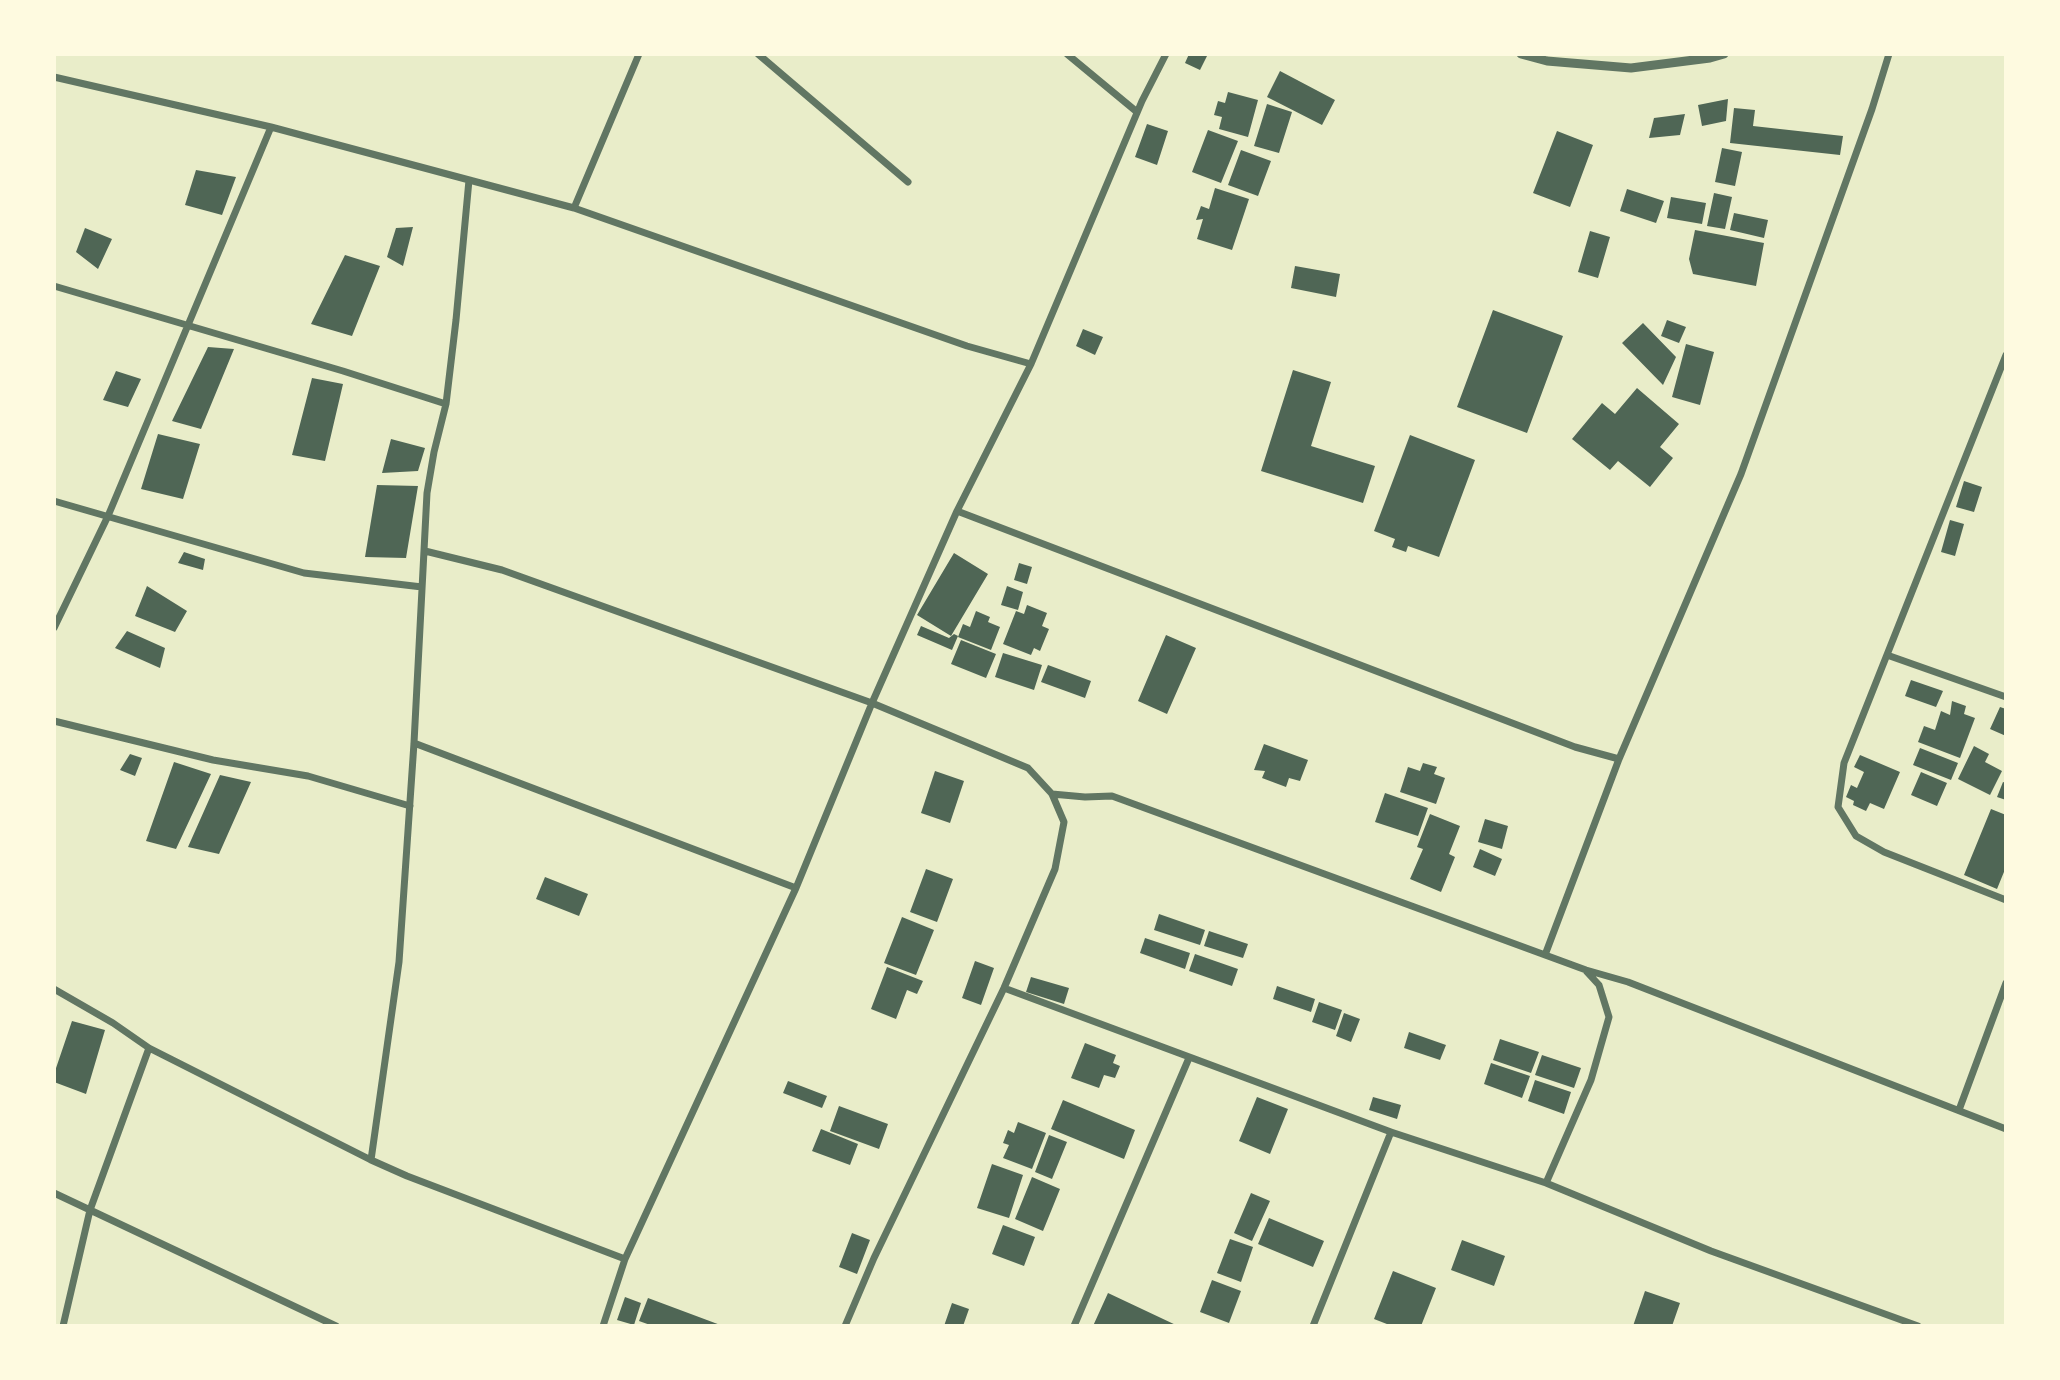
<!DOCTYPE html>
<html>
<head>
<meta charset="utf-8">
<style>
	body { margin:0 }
	#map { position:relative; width:2060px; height:1380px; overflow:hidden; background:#e9edc9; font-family:"Sofia Sans Condensed",sans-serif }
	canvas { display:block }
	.frame { position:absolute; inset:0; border:56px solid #fefae0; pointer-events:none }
</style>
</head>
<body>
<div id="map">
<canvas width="2060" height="1380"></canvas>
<div class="frame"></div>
</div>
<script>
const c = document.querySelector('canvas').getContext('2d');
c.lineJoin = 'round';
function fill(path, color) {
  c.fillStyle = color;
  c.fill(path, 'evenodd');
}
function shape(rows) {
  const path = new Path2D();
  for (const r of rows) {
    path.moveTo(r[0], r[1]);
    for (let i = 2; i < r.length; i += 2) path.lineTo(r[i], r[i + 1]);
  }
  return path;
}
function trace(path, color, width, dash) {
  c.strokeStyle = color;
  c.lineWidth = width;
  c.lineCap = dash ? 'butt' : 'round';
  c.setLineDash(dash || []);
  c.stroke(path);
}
fill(shape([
	[1189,54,1208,54,1200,70,1185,63],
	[1280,71,1335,100,1322,125,1267,97],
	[1228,92,1258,100,1248,137,1219,129,1222,117,1214,115,1218,101,1225,103],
	[1728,99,1726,121,1702,126,1698,105],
	[1267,104,1292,112,1279,153,1254,146],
	[1734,108,1755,110,1753,126,1843,136,1840,155,1730,143],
	[1685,114,1680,135,1649,138,1654,118],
	[1147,124,1168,131,1157,165,1135,157],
	[1208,130,1238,141,1221,183,1192,172],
	[1557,131,1593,145,1570,207,1533,193],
	[1722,148,1742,152,1735,186,1715,182],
	[1241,150,1271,161,1258,196,1228,185],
	[196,170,236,177,222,215,185,205],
	[1215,188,1249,199,1232,250,1197,239,1203,219,1196,220,1201,206,1209,209],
	[1627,189,1664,201,1656,223,1620,211],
	[1714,193,1732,197,1725,229,1707,226],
	[1671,197,1706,203,1702,224,1667,218],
	[1734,213,1768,220,1764,238,1730,230],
	[413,227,403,266,387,257,396,228],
	[85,228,112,239,98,269,76,252],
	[1695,230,1764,243,1756,286,1693,274,1689,259],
	[1590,231,1610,237,1598,278,1578,272],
	[345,255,380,266,352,336,311,324],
	[1295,266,1340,274,1336,297,1291,288],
	[1493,310,1563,336,1527,433,1457,407],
	[1667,320,1686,327,1679,343,1661,336],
	[1643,323,1676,357,1663,385,1622,343],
	[1083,329,1103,337,1095,355,1076,346],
	[1686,344,1714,352,1700,405,1672,397],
	[208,347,234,349,201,429,172,421],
	[1293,370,1331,382,1311,446,1375,466,1363,503,1261,471],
	[116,371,141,379,128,407,103,400],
	[312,378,343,384,325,461,292,455],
	[1637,388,1679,424,1660,447,1673,458,1650,487,1618,461,1610,470,1572,439,1602,403,1615,414],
	[158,434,200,444,183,499,141,489],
	[1410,435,1475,460,1439,557,1408,546,1406,552,1392,547,1395,539,1374,531],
	[391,439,425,448,418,471,382,473],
	[1964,481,1982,487,1974,512,1956,507],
	[377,485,418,486,406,558,365,557],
	[1950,520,1964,524,1955,556,1941,552],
	[184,552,205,559,203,570,178,563],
	[954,553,988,574,951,636,917,615],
	[1019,563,1032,567,1027,584,1014,580],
	[147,586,187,611,175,632,135,616],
	[1007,586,1023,592,1018,610,1001,605],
	[1027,605,1047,613,1042,626,1049,629,1040,651,1034,648,1031,655,1003,644,1016,611,1024,614],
	[976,611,990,617,988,622,1000,627,991,650,958,637,963,624,970,627],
	[921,626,949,638,954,634,958,636,952,650,917,635],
	[127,631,165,648,160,668,115,648],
	[1166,635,1196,648,1167,714,1138,701],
	[961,640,996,654,986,678,951,664],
	[1003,653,1042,665,1034,690,995,677],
	[1048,665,1091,681,1085,698,1041,682],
	[1911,680,1943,691,1936,707,1905,696],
	[1952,701,1966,706,1964,714,1975,718,1960,758,1918,742,1924,726,1935,730,1941,711,1950,715],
	[2000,707,2006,709,2006,736,1990,729],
	[1264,744,1308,760,1300,781,1289,778,1286,787,1262,778,1265,771,1254,770],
	[1974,746,1989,754,1985,762,2002,771,1990,795,1958,779],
	[1920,748,1958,763,1951,780,1913,765],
	[130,754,142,758,135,776,120,770],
	[1860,755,1900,772,1884,809,1870,803,1866,811,1853,805,1854,801,1846,797,1851,785,1857,788,1864,772,1854,767],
	[174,762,211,774,176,849,146,841],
	[1423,763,1437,767,1434,774,1445,778,1436,804,1400,792,1408,767,1420,771],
	[935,771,964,781,950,823,921,813],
	[1921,772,1947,783,1937,806,1911,795],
	[220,775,251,782,219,854,188,847],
	[2003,782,2006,783,2006,800,1997,797],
	[1385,793,1428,808,1418,836,1375,822],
	[1991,809,2006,815,2006,867,1997,889,1964,875],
	[1430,814,1460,826,1449,854,1455,857,1441,892,1410,879,1423,849,1417,847],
	[1485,819,1508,826,1502,849,1478,842],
	[1480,849,1502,859,1495,876,1473,867],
	[926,869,953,879,937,922,910,912],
	[545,877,588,894,579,916,536,899],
	[1159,914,1205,930,1200,945,1154,930],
	[902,917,934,930,916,975,884,963],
	[1209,931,1248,944,1243,958,1204,946],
	[1145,938,1190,953,1185,969,1140,953],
	[1195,954,1238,969,1232,986,1189,971],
	[975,961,994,968,981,1005,962,998],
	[887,967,923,981,917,994,907,990,896,1019,871,1009],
	[1031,977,1069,988,1064,1004,1026,992],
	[1277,986,1315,999,1311,1012,1273,999],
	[1319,1002,1342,1010,1335,1030,1312,1022],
	[1344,1013,1360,1019,1351,1042,1336,1036],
	[72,1021,105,1030,86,1094,54,1082,54,1074],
	[1409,1032,1446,1045,1440,1060,1404,1048],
	[1500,1039,1539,1052,1531,1073,1493,1060],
	[1085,1043,1116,1055,1113,1063,1120,1066,1115,1078,1104,1075,1099,1088,1071,1078],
	[1542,1055,1581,1068,1574,1088,1535,1075],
	[1491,1063,1530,1076,1522,1098,1484,1084],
	[1535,1080,1571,1092,1564,1114,1528,1101],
	[788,1081,827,1096,822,1108,783,1093],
	[1257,1097,1288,1109,1270,1154,1239,1141],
	[1373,1097,1401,1105,1397,1119,1369,1110],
	[1063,1100,1135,1130,1124,1159,1051,1129],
	[839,1106,888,1124,879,1149,830,1131],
	[1018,1122,1046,1133,1032,1169,1003,1158,1009,1145,1003,1143,1008,1130,1014,1133],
	[821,1129,858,1144,850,1165,812,1151],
	[1049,1135,1067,1142,1052,1179,1035,1172],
	[992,1164,1023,1175,1009,1218,977,1208],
	[1032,1177,1060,1189,1043,1231,1015,1219],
	[1251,1193,1270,1201,1252,1241,1234,1233],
	[1269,1218,1324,1241,1313,1267,1258,1244],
	[1003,1225,1035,1237,1024,1266,992,1254],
	[852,1233,870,1240,857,1274,839,1267],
	[1230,1239,1253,1247,1241,1282,1217,1273],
	[1462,1240,1505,1256,1494,1286,1451,1270],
	[1393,1271,1436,1288,1421,1326,1392,1326,1374,1319],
	[1212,1280,1241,1291,1229,1323,1200,1312],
	[1645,1291,1680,1303,1672,1326,1633,1326],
	[1108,1293,1178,1326,1093,1326],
	[625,1297,641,1303,634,1325,617,1320],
	[648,1298,723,1326,653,1326,639,1321],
	[952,1303,969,1309,963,1326,944,1326]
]), '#4f6655');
trace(shape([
	[758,54,908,182],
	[1067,54,1137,112],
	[54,77,271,127,574,208,967,346,1031,364],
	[574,208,639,54],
	[54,286,343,371,446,404],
	[2006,355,1844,763,1838,807,1856,836,1884,852,2006,900],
	[54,501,304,573,422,587],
	[957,511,1575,747,1619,759],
	[425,551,502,570,872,703,1028,768,1052,794,1064,822,1055,869,1004,988,874,1258,845,1326],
	[54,628,108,516,271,127],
	[1887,655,2006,697],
	[54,721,213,760,308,776,410,806],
	[414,743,796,888],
	[1052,794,1085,797,1112,796,1586,970,1628,982,2006,1129],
	[1545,955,1619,759,1741,474,1872,109,1889,54],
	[1004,988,1391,1132,1546,1183,1711,1251,1918,1326],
	[54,989,113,1023,149,1048,371,1160,407,1176,625,1259],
	[1959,1110,2006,983],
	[371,1160,399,962,414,743,427,493,434,452,446,404,456,320,469,180],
	[1546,1183,1591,1080,1609,1017,1599,985,1587,972],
	[54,1193,336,1326],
	[63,1326,90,1210,149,1048],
	[603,1326,625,1259,796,888,872,703,957,511,1031,364,1142,101,1166,54],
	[1074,1326,1189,1058],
	[1313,1326,1391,1132]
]), '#617663', 7);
trace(shape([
	[1521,54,1547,61,1631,68,1710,58,1724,54]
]), '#617663', 9);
</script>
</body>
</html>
